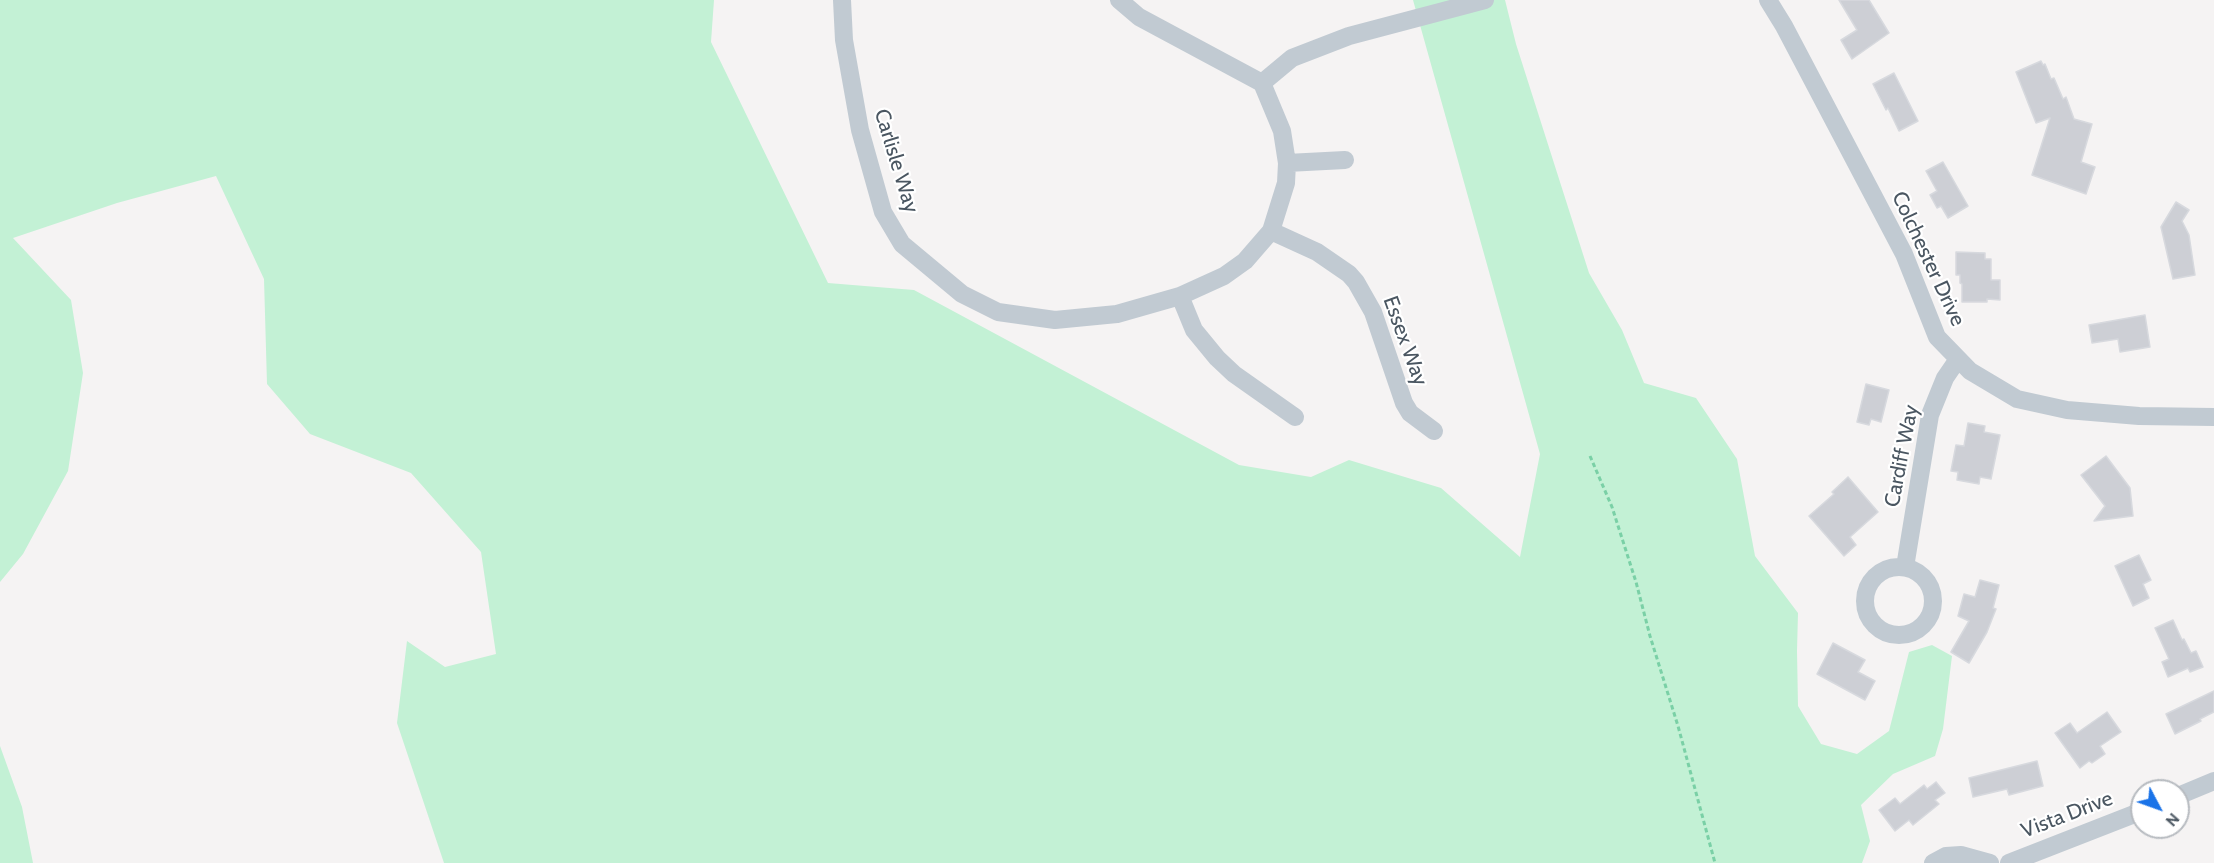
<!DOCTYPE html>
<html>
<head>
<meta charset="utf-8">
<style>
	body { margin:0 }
	#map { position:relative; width:2214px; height:863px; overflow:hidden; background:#f5f3f3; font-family:Cabin,sans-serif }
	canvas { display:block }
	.north { position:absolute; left:2130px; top:779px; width:60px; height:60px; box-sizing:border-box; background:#fff; border:2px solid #b7bbc0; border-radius:50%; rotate:131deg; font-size:16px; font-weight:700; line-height:24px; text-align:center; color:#4a5661 }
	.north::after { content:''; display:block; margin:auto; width:21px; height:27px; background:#1a73e8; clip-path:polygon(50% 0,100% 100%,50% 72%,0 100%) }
</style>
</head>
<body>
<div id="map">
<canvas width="2214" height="863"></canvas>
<div class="north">N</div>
</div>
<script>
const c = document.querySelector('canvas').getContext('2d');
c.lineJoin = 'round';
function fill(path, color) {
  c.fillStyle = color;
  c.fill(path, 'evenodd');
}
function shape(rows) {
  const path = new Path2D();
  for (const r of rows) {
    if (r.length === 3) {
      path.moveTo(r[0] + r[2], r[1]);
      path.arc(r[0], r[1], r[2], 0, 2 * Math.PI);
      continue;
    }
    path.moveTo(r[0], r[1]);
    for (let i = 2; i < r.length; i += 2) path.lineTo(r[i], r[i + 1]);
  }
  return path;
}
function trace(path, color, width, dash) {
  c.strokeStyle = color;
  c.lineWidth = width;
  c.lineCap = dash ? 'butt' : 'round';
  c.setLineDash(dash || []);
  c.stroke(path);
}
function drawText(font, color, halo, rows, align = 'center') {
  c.font = font + ' Cabin,sans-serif';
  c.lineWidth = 4.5;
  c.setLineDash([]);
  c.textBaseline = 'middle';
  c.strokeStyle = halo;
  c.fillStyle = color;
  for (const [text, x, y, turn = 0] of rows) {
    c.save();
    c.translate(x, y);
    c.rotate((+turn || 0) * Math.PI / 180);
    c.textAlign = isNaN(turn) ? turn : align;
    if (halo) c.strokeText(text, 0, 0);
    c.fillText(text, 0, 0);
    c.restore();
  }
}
fill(shape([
	[0,0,714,0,711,42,828,283,914,290,1239,465,1311,477,1349,460,1441,488,1520,557,1540,454,1413,0,1505,0,1516,44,1589,273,1622,330,1644,383,1696,398,1737,459,1755,556,1798,613,1797,651,1798,706,1821,744,1857,754,1889,731,1909,652,1932,645,1952,656,1943,729,1935,756,1893,774,1861,805,1870,841,1862,863,444,863,397,723,407,641,445,667,496,654,481,552,411,473,310,434,267,384,264,279,216,176,117,203,13,238,71,300,83,373,68,471,23,554,0,582],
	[0,746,22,807,33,863,0,863]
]), '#c3f1d5');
const building = shape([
	[1839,0,1869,0,1889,33,1852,59,1841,40,1857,30,1839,0],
	[2041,61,2043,65,2045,64,2051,79,2054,78,2063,99,2066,97,2074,119,2092,124,2081,162,2095,167,2086,194,2032,175,2050,118,2036,123,2016,72,2041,61],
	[1894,73,1918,121,1899,131,1888,108,1886,110,1873,84,1894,73],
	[1943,162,1968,206,1948,218,1941,206,1937,208,1930,195,1937,191,1926,171,1943,162],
	[2176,202,2189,210,2182,221,2189,235,2195,275,2173,279,2161,227,2176,202],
	[1956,252,1985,253,1985,259,1991,259,1991,280,2000,280,2000,300,1987,299,1987,302,1962,302,1962,284,1960,283,1960,275,1956,275,1956,252],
	[2145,315,2150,347,2120,352,2118,339,2092,343,2089,325,2145,315],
	[1866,384,1889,390,1881,422,1871,419,1869,425,1857,422,1866,384],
	[1968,423,1985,426,1984,432,2000,435,1991,479,1980,477,1979,484,1957,480,1958,472,1951,471,1956,445,1964,446,1968,423],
	[2106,456,2130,488,2133,516,2094,521,2105,506,2081,475,2106,456],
	[1848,477,1878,512,1850,537,1856,545,1844,556,1809,516,1834,494,1832,492,1848,477],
	[2139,555,2151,580,2143,584,2149,598,2133,606,2115,566,2139,555],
	[1980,580,1999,585,1993,608,1996,609,1987,632,1969,663,1951,652,1969,621,1958,616,1964,594,1975,597,1980,580],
	[2173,620,2182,640,2184,639,2191,653,2196,651,2203,667,2190,672,2188,668,2168,677,2162,662,2169,659,2155,628,2173,620],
	[1833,643,1865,660,1858,672,1875,681,1865,700,1817,674,1833,643],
	[2214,691,2214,712,2200,719,2201,721,2175,734,2166,714,2214,691],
	[2107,712,2121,732,2100,746,2105,754,2092,763,2089,761,2080,768,2055,733,2070,723,2077,733,2107,712],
	[2037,761,2043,786,2009,795,2007,789,1973,797,1969,778,2037,761],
	[1936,782,1945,793,1935,800,1939,804,1913,825,1909,820,1895,831,1879,810,1895,798,1900,804,1924,785,1927,789,1936,782]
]);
fill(building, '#cdcfd5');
trace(building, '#d7d9de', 1.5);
trace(shape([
	[1590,456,1612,507,1636,582,1650,636,1678,726,1715,863]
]), '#7ad0a6', 3, [4.5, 3]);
trace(shape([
	[842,0,844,40,860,130,883,212,902,244,962,294,998,312,1055,320,1117,314,1180,296,1224,276,1245,261,1271,231,1286,183,1287,163,1282,131,1262,83,1139,17,1119,0],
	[1768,0,1784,26,1904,254,1937,337,1970,371,2017,399,2067,410,2139,416,2214,417],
	[1262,83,1292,58,1349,36,1485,0],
	[1287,163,1345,160],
	[1271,231,1317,252,1349,274,1356,282,1373,312,1404,403,1410,413,1434,431],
	[1180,296,1194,330,1217,358,1234,374,1295,417],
	[1899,601,34],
	[1905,567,1930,415,1945,378,1958,359],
	[2178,796,2214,781],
	[1933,863,1946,856,1961,855,1990,863],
	[2009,863,2142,811]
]), '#c1cad2', 18);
drawText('21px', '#4a5661', '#fff', [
	["Carlisle Way",896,161,73],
	["Colchester Drive",1928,259,65],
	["Essex Way",1405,341,70],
	["Cardiff Way",1902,456,-79],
	["Vista Drive",2067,815,-21]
]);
</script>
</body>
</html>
